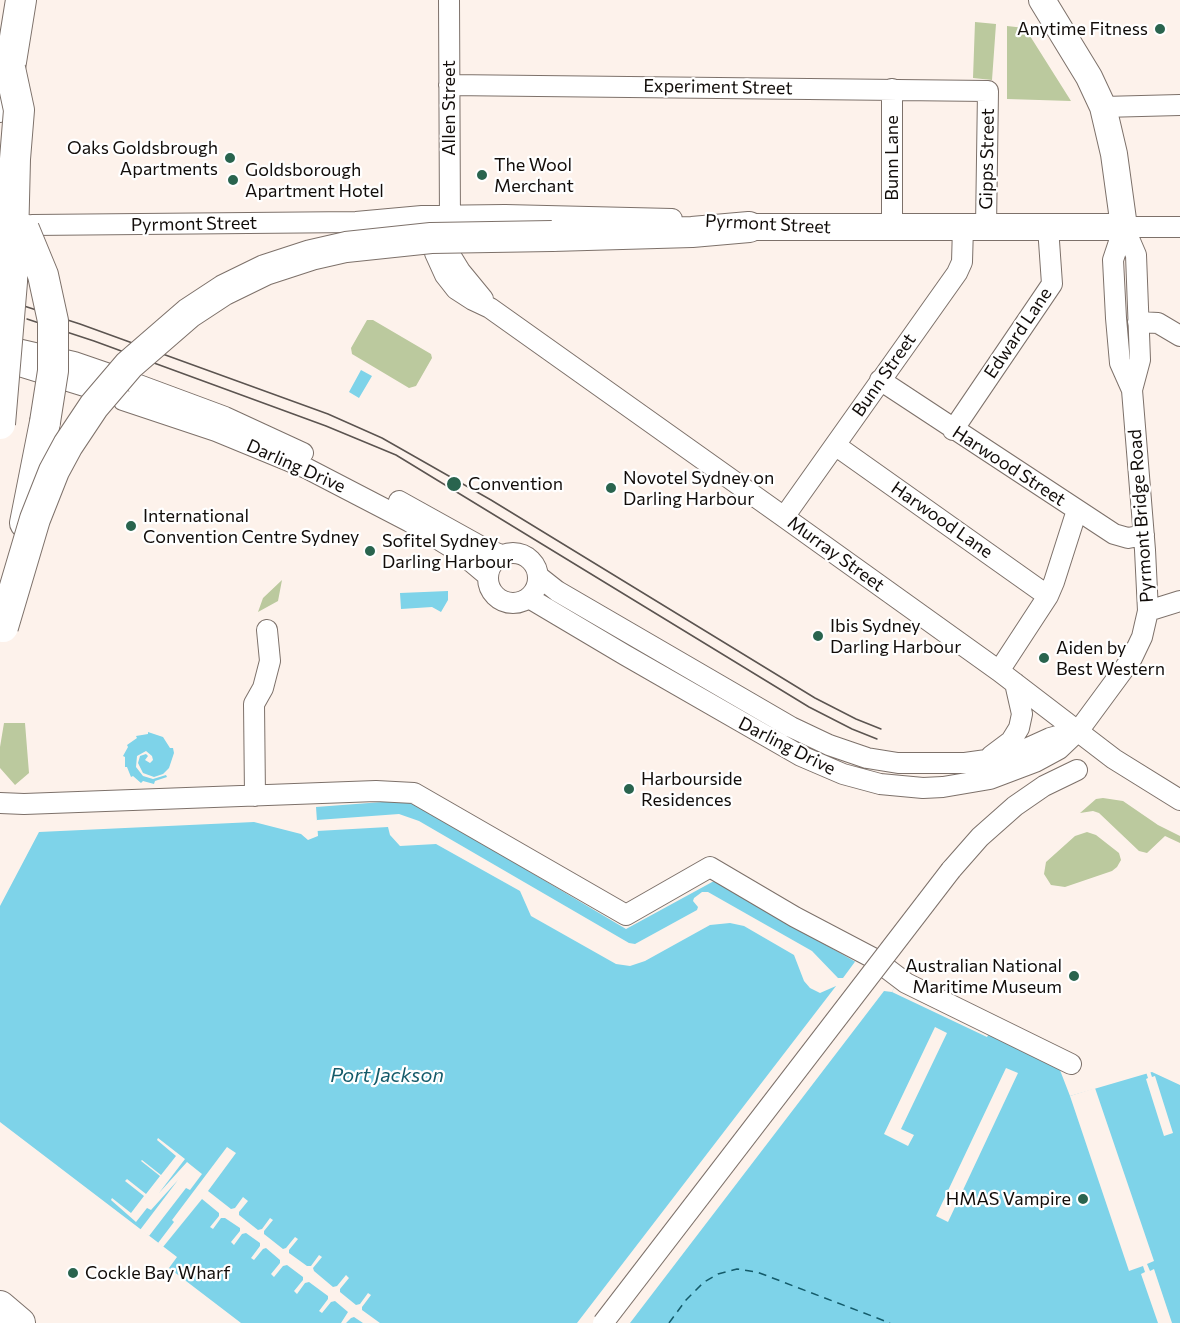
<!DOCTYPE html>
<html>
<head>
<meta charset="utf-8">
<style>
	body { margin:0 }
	canvas { display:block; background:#fdf2eb }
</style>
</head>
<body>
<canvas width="1180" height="1323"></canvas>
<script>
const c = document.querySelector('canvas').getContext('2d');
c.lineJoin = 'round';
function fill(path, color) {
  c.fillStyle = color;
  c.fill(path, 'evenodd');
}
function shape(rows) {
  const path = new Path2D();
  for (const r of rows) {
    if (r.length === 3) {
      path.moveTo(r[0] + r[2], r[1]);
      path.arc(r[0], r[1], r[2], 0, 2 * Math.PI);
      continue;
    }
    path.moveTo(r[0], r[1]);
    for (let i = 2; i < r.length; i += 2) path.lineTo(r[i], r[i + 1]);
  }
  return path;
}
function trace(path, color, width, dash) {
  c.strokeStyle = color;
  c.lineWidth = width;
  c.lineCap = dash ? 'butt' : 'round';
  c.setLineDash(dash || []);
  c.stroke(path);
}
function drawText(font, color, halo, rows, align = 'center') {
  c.font = font + ' Commissioner,sans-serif';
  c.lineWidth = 4.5;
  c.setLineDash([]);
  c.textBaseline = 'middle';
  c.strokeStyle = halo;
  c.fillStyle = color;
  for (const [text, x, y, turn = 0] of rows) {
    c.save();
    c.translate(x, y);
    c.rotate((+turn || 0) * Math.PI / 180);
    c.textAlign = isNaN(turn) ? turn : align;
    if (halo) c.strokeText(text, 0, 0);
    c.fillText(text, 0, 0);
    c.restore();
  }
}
fill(shape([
	[975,22,996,24,992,80,973,78],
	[1007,26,1025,28,1071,101,1007,99],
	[367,320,373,320,431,354,432,358,416,386,409,388,352,354,351,348],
	[282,580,278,601,258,612,263,598],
	[4,723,25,723,29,773,15,785,0,768,0,747],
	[1103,798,1123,801,1158,825,1180,836,1180,843,1165,836,1147,853,1139,851,1099,813,1093,811,1080,813,1096,799],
	[1087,832,1096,835,1119,853,1121,860,1117,867,1112,871,1065,887,1051,885,1044,874,1046,862,1075,836]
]), '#bbc99e');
fill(shape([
	[361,370,372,376,359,398,349,392],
	[448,591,448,600,441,612,432,607,401,609,400,593],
	[148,732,163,737,170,748,173,748,174,753,169,768,163,774,154,777,143,773,138,763,140,756,146,754,148,756,145,760,150,763,153,760,152,756,146,751,137,756,136,767,143,776,153,779,166,775,167,777,155,781,154,784,143,781,141,783,133,776,131,777,127,767,125,767,125,757,123,756,128,747,127,745,137,738,136,736,148,734],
	[409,800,626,929,714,881,896,985,892,992,987,1037,990,1032,1058,1065,1070,1096,1152,1072,1180,1085,1180,1323,241,1323,169,1268,177,1257,0,1122,0,906,39,832,254,822,301,834,308,840,318,836,316,807]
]), '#7ed3e9');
fill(shape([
	[399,814,419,821,629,943,635,944,697,910,698,907,693,901,694,898,702,892,708,892,812,951,838,978,843,978,857,959,893,980,890,984,896,985,892,992,884,991,630,1323,577,1323,836,986,820,993,810,988,804,981,794,955,744,926,730,923,710,925,645,961,630,966,616,964,531,916,520,891,436,844,400,846,390,835,388,827,317,831,317,820],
	[935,1027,947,1033,901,1129,914,1135,908,1146,884,1134],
	[1006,1068,1018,1073,948,1222,936,1216],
	[1150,1071,1152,1077,1155,1076,1173,1133,1164,1136,1146,1079,1148,1078,1146,1072],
	[1095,1088,1154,1261,1147,1264,1150,1271,1154,1269,1172,1323,1158,1323,1141,1274,1145,1272,1143,1266,1129,1271,1070,1096],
	[158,1138,185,1159,159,1193,187,1162,202,1174,190,1190,186,1188,149,1236,140,1230,178,1180,151,1210,147,1208,136,1222,111,1200,112,1198,131,1213,144,1196,125,1181,127,1179,146,1194,160,1176,141,1161,142,1160,161,1175,176,1156,157,1140],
	[227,1147,236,1153,208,1191,231,1209,235,1208,243,1197,248,1201,239,1212,239,1215,258,1230,262,1229,270,1218,273,1220,264,1231,264,1234,283,1249,286,1248,295,1237,298,1239,289,1250,289,1253,307,1266,311,1266,319,1255,322,1257,313,1268,314,1271,333,1287,337,1286,346,1275,349,1278,340,1289,340,1292,356,1305,360,1304,368,1293,371,1295,362,1307,362,1310,380,1323,363,1323,354,1317,351,1318,346,1323,341,1323,348,1312,335,1301,331,1302,322,1313,319,1311,328,1299,328,1296,309,1282,305,1283,297,1294,294,1291,303,1280,303,1277,287,1265,283,1266,274,1277,271,1274,280,1263,280,1260,266,1248,263,1249,254,1260,251,1258,260,1246,260,1243,246,1233,242,1234,234,1245,231,1242,240,1231,240,1228,225,1218,221,1218,213,1229,210,1227,219,1216,219,1213,202,1199,163,1247,158,1243,174,1222,172,1220]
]), '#fdf2eb');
trace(shape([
	[669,1323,686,1300,704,1282,718,1274,737,1269,757,1272,890,1323]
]), '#145b6a', 1.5, [8, 6]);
const minor = shape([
	[449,0,450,224],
	[449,85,988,91,986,227],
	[1103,107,1180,105],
	[32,225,356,222,422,216,505,215,672,219],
	[1124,227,1113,260,1116,318,1120,363,1132,390],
	[1124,227,1180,227],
	[892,228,892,89],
	[435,253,445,275,456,289,473,300,490,308,784,517,999,671,1114,759,1180,800],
	[449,253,460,271,483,299],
	[1138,322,1158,323,1180,336],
	[0,345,74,362,106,373],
	[0,360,94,389],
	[880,380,1114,534,1128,538,1144,535],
	[136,384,225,417,303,453],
	[123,400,216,431,306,468,410,522,462,554,487,575],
	[953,430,1052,284,1048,227],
	[835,445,1048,596],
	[399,501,480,546,501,555],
	[784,517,957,273,962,262,963,227],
	[513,578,25],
	[538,576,557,591,791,727,829,745,867,758,898,763,965,763,1008,757,1050,738,1076,731],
	[529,598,625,655,801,756,843,774,880,784,923,788,943,787,990,779,1035,762,1059,749,1079,730,1132,658,1142,637,1148,611,1145,550,1132,390,1140,360,1136,255,1124,227],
	[1148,611,1180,601],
	[999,671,1048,596,1054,582,1077,510],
	[991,756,1011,741,1019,728,1022,714,1015,683],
	[255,796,254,704,263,688,270,661,267,630],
	[0,803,24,804,376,791,414,793,626,915,710,867,795,917,873,958,906,983,1071,1064],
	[951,870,980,837,1015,806,1044,786,1077,770]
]);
const major = shape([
	[749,227,1124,227,1114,154,1103,107,1089,77,1042,0]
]);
const highway = shape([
	[0,107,10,68,21,0],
	[552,236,692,232,749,227],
	[25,523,45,422],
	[0,1306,20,1323]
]);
trace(minor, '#7d716a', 22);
trace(major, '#7d716a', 28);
trace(highway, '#7d716a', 32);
trace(minor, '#fff', 20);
trace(major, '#fff', 26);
trace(highway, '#fff', 30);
trace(shape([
	[24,306,80,324,328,414,382,438,491,500,815,698,856,719,881,729],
	[27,319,94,341,326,426,396,455,809,707,852,729,877,739]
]), '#5b5450', 1.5);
const minorBridge = shape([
	[603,1323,951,870]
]);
const highwayBridge = shape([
	[24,229,43,275,53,321,53,371,45,422],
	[0,424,12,282,15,159,19,110,10,68],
	[3,627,35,519,54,471,68,445,94,406,129,365,189,313,224,290,265,270,311,255,346,247,431,238,552,236]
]);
trace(minorBridge, '#7d716a', 22, []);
trace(highwayBridge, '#7d716a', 32, []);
trace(minorBridge, '#fff', 20);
trace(highwayBridge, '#fff', 30);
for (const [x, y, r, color] of [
	[1160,29,6,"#29644e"],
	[230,158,6,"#29644e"],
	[482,175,6,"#29644e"],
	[233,180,6,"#29644e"],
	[454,484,8,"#29644e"],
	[611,488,6,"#29644e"],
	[131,526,6,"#29644e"],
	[370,551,6,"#29644e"],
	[818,636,6,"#29644e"],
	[1044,658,6,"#29644e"],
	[629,789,6,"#29644e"],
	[1074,976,6,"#29644e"],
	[1083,1199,6,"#29644e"],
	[73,1273,6,"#29644e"]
]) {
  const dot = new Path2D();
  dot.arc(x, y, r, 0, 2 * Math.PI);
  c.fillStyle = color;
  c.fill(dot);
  trace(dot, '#fff', 2);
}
drawText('18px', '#120d0a', '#fff', [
	["Anytime Fitness",1148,29,"right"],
	["Oaks Goldsbrough",218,148,"right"],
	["Apartments",218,169,"right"],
	["The Wool",494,165],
	["Merchant",494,186],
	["Goldsborough",245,170],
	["Apartment Hotel",245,191],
	["Novotel Sydney on",623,478],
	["Darling Harbour",623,499],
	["Convention",468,484],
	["International",143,516],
	["Convention Centre Sydney",143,537],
	["Sofitel Sydney",382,541],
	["Darling Harbour",382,562],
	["Ibis Sydney",830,626],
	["Darling Harbour",830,647],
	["Aiden by",1056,648],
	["Best Western",1056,669],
	["Harbourside",641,779],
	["Residences",641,800],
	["Australian National",1062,966,"right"],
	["Maritime Museum",1062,987,"right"],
	["HMAS Vampire",1071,1199,"right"],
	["Cockle Bay Wharf",85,1273]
], 'left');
drawText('18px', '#120d0a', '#fff', [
	["Experiment Street",718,87,1],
	["Allen Street",449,108,-90],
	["Bunn Lane",892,158,-90],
	["Gipps Street",987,159,-89],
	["Pyrmont Street",194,224,-1],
	["Pyrmont Street",768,224,3],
	["Edward Lane",1018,333,-56],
	["Bunn Street",884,375,-55],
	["Darling Drive",296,466,24],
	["Harwood Street",1009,466,33],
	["Pyrmont Bridge Road",1141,516,-94],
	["Harwood Lane",942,520,35],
	["Murray Street",836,554,36],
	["Darling Drive",787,746,27]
]);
drawText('italic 20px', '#145b6a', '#fff', [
	["Port Jackson",387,1075]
]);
</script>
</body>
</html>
